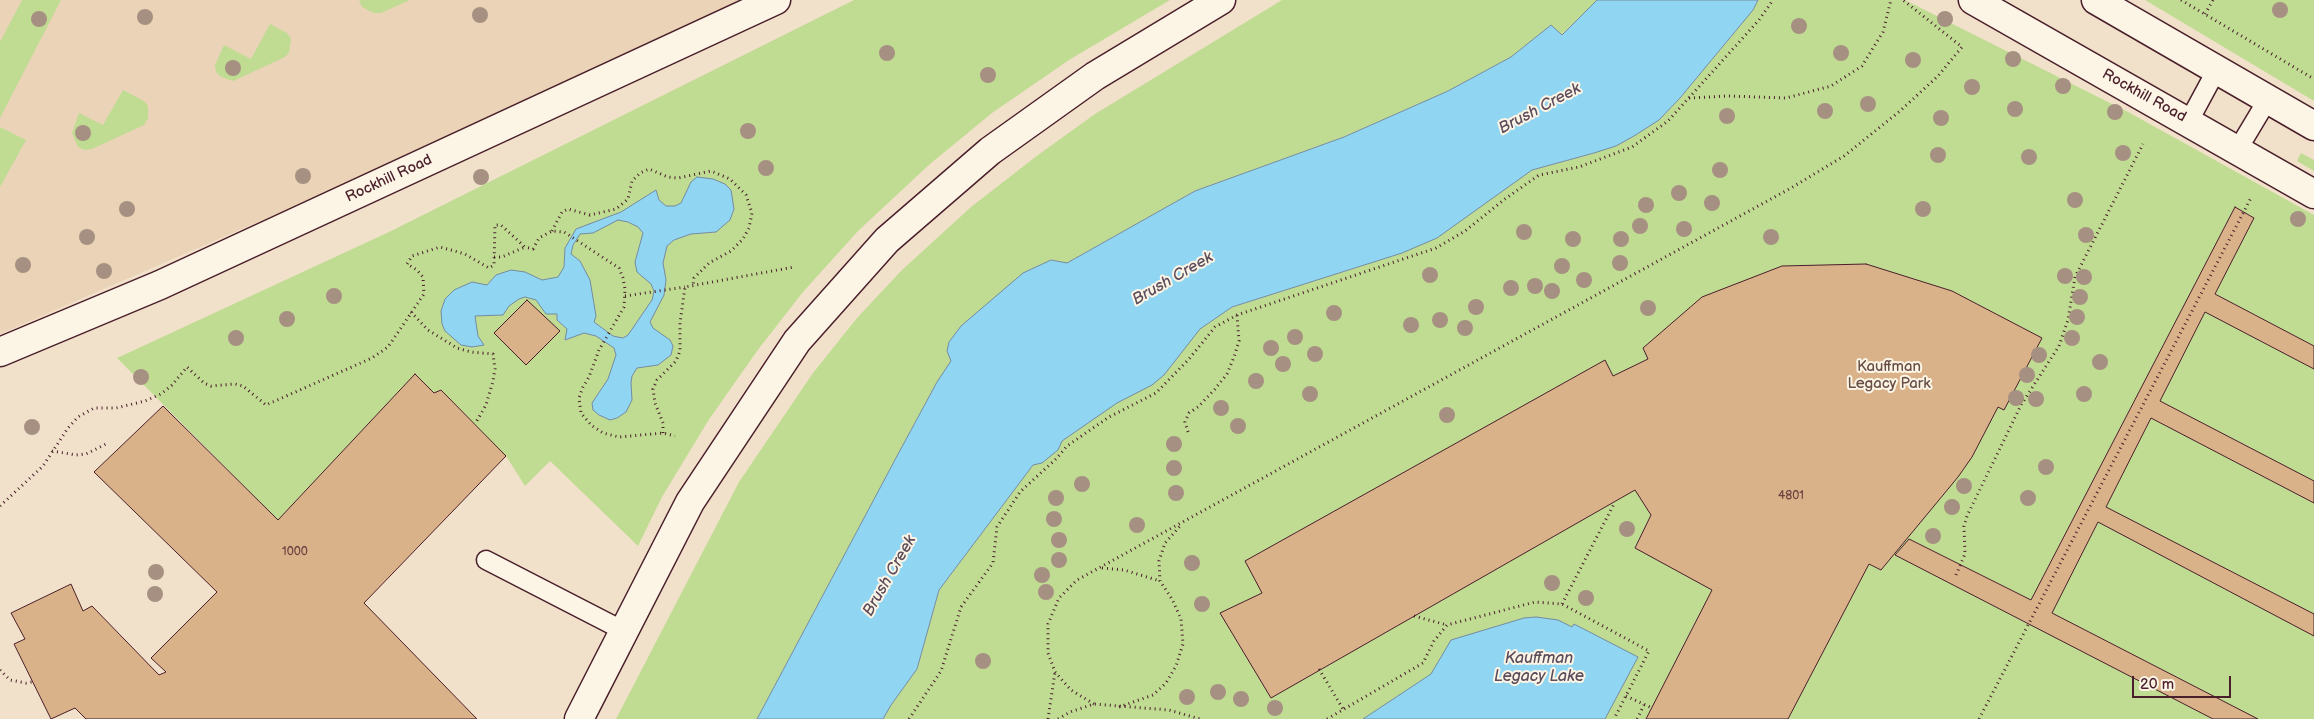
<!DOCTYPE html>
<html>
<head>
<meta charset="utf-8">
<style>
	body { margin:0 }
	#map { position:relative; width:2314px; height:719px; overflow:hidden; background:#f2e1ca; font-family:"Balsamiq Sans",sans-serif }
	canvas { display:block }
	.scale { position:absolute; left:2132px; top:676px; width:99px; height:22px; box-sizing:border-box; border:2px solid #4a1f2b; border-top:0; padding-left:6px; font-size:15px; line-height:18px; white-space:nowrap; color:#4a1f2b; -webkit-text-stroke:4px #fcf5e5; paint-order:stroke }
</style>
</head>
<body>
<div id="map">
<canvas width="2314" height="719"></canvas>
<div class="scale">20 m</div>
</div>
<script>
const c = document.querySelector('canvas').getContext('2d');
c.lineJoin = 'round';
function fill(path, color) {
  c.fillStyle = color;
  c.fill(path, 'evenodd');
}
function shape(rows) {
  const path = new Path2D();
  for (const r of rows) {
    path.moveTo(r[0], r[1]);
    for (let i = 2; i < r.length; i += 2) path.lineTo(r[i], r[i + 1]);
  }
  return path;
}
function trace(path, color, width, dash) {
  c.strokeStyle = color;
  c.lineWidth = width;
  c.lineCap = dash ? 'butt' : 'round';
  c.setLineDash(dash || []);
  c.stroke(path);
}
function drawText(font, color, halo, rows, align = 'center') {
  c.font = font + ' "Balsamiq Sans",sans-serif';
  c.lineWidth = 4;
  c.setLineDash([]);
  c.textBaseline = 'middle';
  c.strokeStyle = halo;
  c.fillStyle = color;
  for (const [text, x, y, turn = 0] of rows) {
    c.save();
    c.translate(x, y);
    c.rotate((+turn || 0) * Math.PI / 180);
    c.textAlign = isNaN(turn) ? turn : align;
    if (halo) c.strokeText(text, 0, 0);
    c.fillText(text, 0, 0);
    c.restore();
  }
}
fill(shape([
	[0,0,769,0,0,334]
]), '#ead3b7');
fill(shape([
	[22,0,61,0,0,118,0,42],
	[359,0,410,0,381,13,374,13,362,7],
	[854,0,1170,0,1069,60,992,113,930,164,858,231,803,292,757,351,708,421,662,497,638,546,550,461,525,486,506,456,441,390,434,393,415,374,278,520,117,358,389,232],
	[1282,0,1597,0,1561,35,1551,25,1511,57,1448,91,1344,137,1195,191,1067,263,1051,260,947,351,952,361,937,382,897,456,757,719,616,719,739,482,813,373,857,318,902,270,971,207,1038,155,1095,114],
	[1758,0,1905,0,2130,113,2314,215,2314,719,883,719,891,705,917,669,939,590,1033,465,1200,329,1232,307,1402,253,1532,170,1594,153,1659,120,1680,98,1753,10],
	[2145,0,2314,0,2314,101],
	[270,24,287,33,291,39,289,53,285,57,233,81,221,77,216,72,215,65,224,45,251,59],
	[123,90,144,101,148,106,148,118,144,125,92,149,84,150,78,147,72,133,79,113,103,125],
	[0,127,26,140,0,187],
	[2301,153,2314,160,2314,171,2297,161]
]), '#c0dc93');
const water = shape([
	[1597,0,1758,0,1753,10,1680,98,1659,120,1634,136,1616,146,1594,153,1532,170,1437,238,1402,253,1232,307,1200,329,1164,375,1152,385,1117,403,1062,441,1058,450,1042,463,1033,465,939,590,917,669,891,705,883,719,757,719,897,456,937,382,951,361,947,351,949,342,961,326,1023,273,1051,260,1067,263,1195,191,1344,137,1448,91,1511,57,1551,25,1562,35,1597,0],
	[697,177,713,179,725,184,731,190,734,209,730,220,716,232,691,234,674,240,667,246,663,263,666,280,664,295,650,322,653,328,670,340,673,346,671,355,658,365,637,368,632,376,631,383,632,400,626,412,617,418,610,420,599,415,593,410,592,403,608,379,616,355,614,348,596,336,584,333,565,340,567,329,557,320,557,314,546,314,536,300,525,297,519,299,509,306,503,315,475,316,478,336,484,345,472,347,461,345,445,331,442,324,441,311,445,299,454,290,472,282,487,285,496,275,511,270,525,272,542,280,558,277,564,267,565,248,576,229,621,212,656,190,659,200,666,206,675,206,681,203,691,182,697,177],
	[618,220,628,222,638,227,643,233,635,262,637,272,651,284,654,291,652,300,628,335,623,338,613,336,594,322,596,316,590,280,580,261,571,254,573,245,580,234,593,233,618,220],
	[1536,617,1558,620,1572,627,1574,624,1638,657,1605,719,1363,719,1431,674,1451,640,1524,618,1536,617]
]);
fill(water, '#90d5f1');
trace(water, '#748ca2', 1);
const building = shape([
	[2235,207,2254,218,2215,294,2314,346,2314,369,2205,312,2160,401,2314,481,2314,503,2151,418,2106,507,2314,614,2314,636,2098,522,2052,613,2258,719,2213,719,1895,555,1909,539,2031,600,2235,207],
	[1866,264,1952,291,2042,338,2004,410,1998,407,1972,457,1958,477,1881,570,1869,564,1788,719,1646,719,1712,590,1635,548,1651,515,1635,490,1271,698,1220,613,1262,593,1245,561,1605,360,1613,376,1648,359,1643,348,1702,297,1782,266,1866,264],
	[527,300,560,331,526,365,494,333,527,300],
	[415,374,434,393,441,390,506,456,364,603,477,719,86,719,75,708,51,719,14,644,25,639,11,613,71,584,83,611,92,606,159,675,166,672,151,658,217,592,94,472,163,406,278,520,415,374]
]);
fill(building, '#d9b28a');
trace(building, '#4a1f2b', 1);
const lane = shape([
	[2189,121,2217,69],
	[2238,149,2268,99],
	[486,560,624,631]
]);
const secondary = shape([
	[1973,0,2314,194],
	[2096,0,2314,126],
	[0,352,160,285,776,0]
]);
const highway = shape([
	[579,719,690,502,797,341,887,240,990,151,1095,76,1221,0]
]);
trace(lane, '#4a1f2b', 21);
trace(secondary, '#4a1f2b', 31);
trace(highway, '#4a1f2b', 31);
trace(shape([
	[2181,0,2314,79],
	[2205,14,2213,0],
	[1689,98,1727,96,1786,98,1831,86,1862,66,1883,32,1891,0],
	[552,231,562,212,568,209,590,215,616,209,628,199,632,181,640,173,649,169,668,177,678,178,711,171,730,179,746,195,752,213,749,228,743,239,731,251,709,263,694,278,693,285],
	[494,257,502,257,525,247],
	[625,296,685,287],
	[411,312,428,330,457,348,471,352,493,354,495,369,493,381,486,405,475,424],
	[1188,432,1185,422,1189,413,1198,407,1215,389,1227,374,1234,357,1239,341,1237,315],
	[663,433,663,423,655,403,653,389,657,380,676,361,680,351,680,323,685,287,794,267],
	[52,451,76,455,86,454,106,444],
	[0,506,43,466,68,428,78,417,94,408,116,408,145,401,161,394,172,385,187,367,204,383,211,386,235,384,243,386,266,405,372,358,388,347,424,294,423,277,417,270,407,264,412,256,440,247,465,254,489,268,494,265,495,225,501,225,525,247,533,249,539,238,552,231,564,232,619,268,623,278,625,289,624,307,599,350,589,377,583,387,579,398,581,413,591,425,603,433,619,437,663,433,675,436],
	[1102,568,1124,570,1160,581],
	[1956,575,1965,554,1964,526,1967,516,2021,405,2059,346,2068,320,2075,277,2143,144],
	[1562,604,1615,502],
	[1414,616,1447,625],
	[1319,669,1343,709],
	[0,670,10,680,26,683,32,682],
	[1626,696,1652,708],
	[1094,704,1071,690,1055,672,1048,653,1048,624,1059,598,1077,580,1791,188,1844,156,1900,111,1938,76,1962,47,1903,0],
	[1119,707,1153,695,1166,683,1176,666,1183,644,1181,619,1172,599,1160,581,1159,561,1165,543,1180,526],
	[909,719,941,671,961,607,993,563,997,527,1020,492,1056,459,1067,446,1109,417,1156,393,1189,359,1215,327,1237,315,1436,248,1465,231,1505,199,1539,175,1579,167,1632,147,1668,121,1759,20,1773,0],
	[1048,719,1055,672],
	[1058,719,1070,712,1094,704,1169,710,1200,719],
	[1327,719,1423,663,1434,641,1447,625,1535,602,1562,604,1649,651,1614,719],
	[1637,719,1644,705],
	[1979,719,2252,196]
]), '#4a1f2b', 3, [1, 4]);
trace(lane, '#fcf5e5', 18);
trace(secondary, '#fcf5e5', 28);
trace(highway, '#fcf5e5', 28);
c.fillStyle = '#a69081';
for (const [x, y] of [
	[2280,10],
	[480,15],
	[145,17],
	[39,19],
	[1945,19],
	[1799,26],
	[887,53],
	[1841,53],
	[2013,59],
	[1913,60],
	[233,68],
	[988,75],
	[2063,86],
	[1972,87],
	[1868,104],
	[2015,109],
	[1825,111],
	[2115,112],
	[1727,116],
	[1941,118],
	[748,131],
	[83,133],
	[2123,153],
	[1938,155],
	[2029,157],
	[766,168],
	[1720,170],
	[303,176],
	[481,177],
	[1679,193],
	[2075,200],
	[1712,203],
	[1646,205],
	[127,209],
	[1923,209],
	[2298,219],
	[1640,226],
	[1684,229],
	[1524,232],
	[2086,235],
	[87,237],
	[1771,237],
	[1573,239],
	[1621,239],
	[1620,263],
	[23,265],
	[1562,266],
	[104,271],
	[1430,275],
	[2065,276],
	[2084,277],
	[1584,280],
	[1535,286],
	[1511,288],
	[1552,291],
	[334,296],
	[2080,297],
	[1476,307],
	[1648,308],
	[1334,313],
	[2077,317],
	[287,319],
	[1440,320],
	[1411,325],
	[1465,328],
	[1295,337],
	[236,338],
	[2072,338],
	[1271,348],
	[1315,354],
	[2039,355],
	[2100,362],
	[1283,364],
	[2027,375],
	[141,377],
	[1256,381],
	[1310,394],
	[2084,394],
	[2016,398],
	[2036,399],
	[1221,408],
	[1447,415],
	[1238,426],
	[32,427],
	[1174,444],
	[2046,467],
	[1174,468],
	[1082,484],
	[1964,486],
	[1176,493],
	[1056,498],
	[2028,498],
	[1952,507],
	[1054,519],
	[1137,525],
	[1627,529],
	[1933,536],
	[1059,540],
	[1059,560],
	[1192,563],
	[156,572],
	[1042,575],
	[1552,583],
	[1046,592],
	[155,594],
	[1586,598],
	[1202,604],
	[983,661],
	[1218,692],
	[1187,697],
	[1241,699],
	[1275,708]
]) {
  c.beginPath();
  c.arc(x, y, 8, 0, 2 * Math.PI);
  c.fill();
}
drawText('12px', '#6e4443', null, [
	["4801",1791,496],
	["1000",295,552]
]);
drawText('15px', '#4a1f2b', '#fcf5e5', [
	["Rockhill Road",2144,96,29],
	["Rockhill Road",389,179,-25]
]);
drawText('15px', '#684e45', '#fcf5e5', [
	["Kauffman",1889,367],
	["Legacy Park",1889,384]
]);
drawText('italic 16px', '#5c4c5c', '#fcf5e5', [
	["Brush Creek",1540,109,-28],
	["Brush Creek",1173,279,-30],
	["Brush Creek",890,576,-60],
	["Kauffman",1539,659],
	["Legacy Lake",1539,677]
]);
</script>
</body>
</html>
